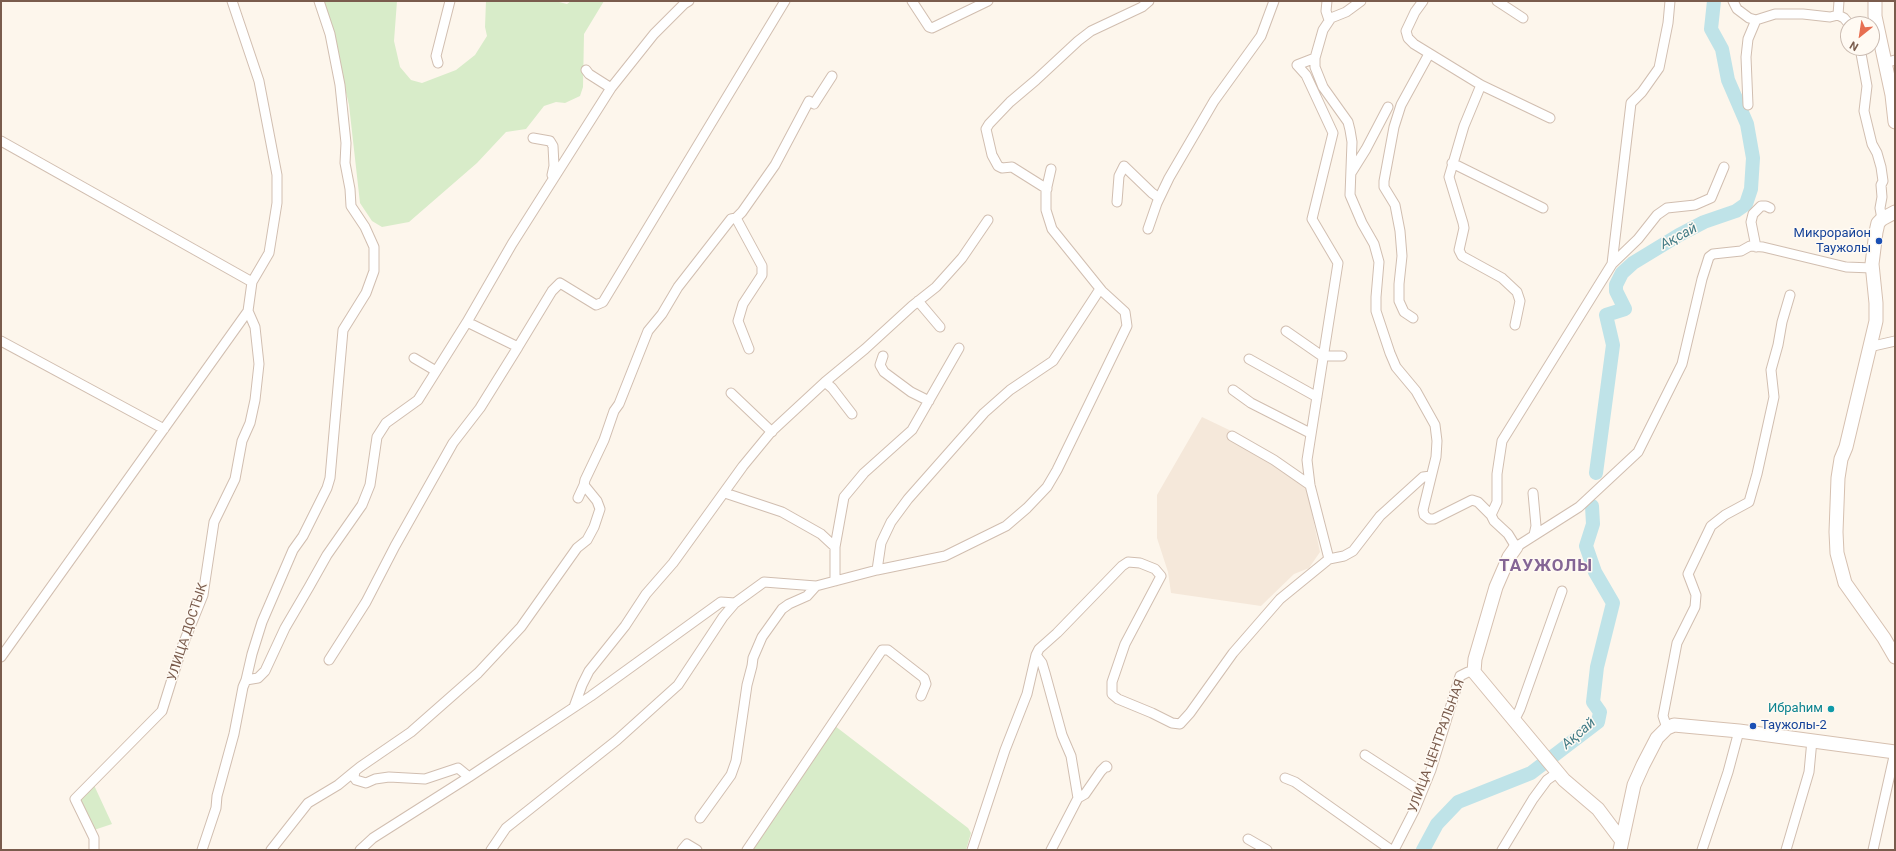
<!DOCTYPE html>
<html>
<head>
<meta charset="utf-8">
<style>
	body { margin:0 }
	#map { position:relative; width:1896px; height:851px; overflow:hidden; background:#fdf6ec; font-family:Roboto,sans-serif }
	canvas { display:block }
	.frame { position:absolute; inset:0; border:2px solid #7a5c4d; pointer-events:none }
	.north { position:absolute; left:1840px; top:16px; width:40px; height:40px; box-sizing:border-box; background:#fffaf3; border:1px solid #cabbb1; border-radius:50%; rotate:210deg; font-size:11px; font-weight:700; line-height:16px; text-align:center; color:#7a5c4d }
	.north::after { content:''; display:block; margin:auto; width:14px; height:18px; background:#e76f51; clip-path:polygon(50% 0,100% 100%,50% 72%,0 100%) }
</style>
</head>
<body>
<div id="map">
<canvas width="1896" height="851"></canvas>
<div class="frame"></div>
<div class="north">N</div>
</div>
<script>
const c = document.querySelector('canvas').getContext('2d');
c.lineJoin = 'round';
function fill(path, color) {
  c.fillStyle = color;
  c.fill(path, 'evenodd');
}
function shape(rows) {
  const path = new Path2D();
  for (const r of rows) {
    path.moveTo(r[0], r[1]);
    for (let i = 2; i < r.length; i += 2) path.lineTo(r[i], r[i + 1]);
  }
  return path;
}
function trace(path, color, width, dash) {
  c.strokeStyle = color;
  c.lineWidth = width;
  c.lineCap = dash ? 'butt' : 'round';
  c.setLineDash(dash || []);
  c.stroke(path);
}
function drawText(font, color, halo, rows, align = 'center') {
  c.font = font + ' Roboto,sans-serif';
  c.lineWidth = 3;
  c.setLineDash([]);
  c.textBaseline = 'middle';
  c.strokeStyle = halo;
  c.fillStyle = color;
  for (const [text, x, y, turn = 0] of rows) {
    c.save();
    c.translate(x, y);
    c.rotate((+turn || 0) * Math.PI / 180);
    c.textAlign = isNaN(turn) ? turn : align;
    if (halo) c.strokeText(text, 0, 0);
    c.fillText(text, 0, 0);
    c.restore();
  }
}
fill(shape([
	[1202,417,1246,438,1304,475,1320,552,1309,568,1294,574,1261,606,1171,593,1168,572,1157,538,1157,495]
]), '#f5e8da');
fill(shape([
	[324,1,397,1,394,41,400,67,411,80,422,83,456,70,475,55,487,36,485,27,486,1,555,1,567,4,571,1,604,1,584,34,583,87,580,96,565,103,556,102,544,106,526,129,506,132,477,163,409,222,382,227,372,221,360,203,349,105],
	[835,726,968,828,971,833,966,850,752,850],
	[93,783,112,824,91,831,75,799]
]), '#d8ecc9');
trace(shape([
	[1596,473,1613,345,1606,315,1625,309,1616,291,1616,285,1622,273,1633,263,1679,235,1704,222,1736,211,1746,204,1751,189,1753,158,1747,124,1728,80,1722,49,1711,29,1714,1],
	[1423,850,1437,824,1458,802,1531,773,1598,722,1600,712,1593,702,1597,667,1613,603,1595,572,1586,546,1593,524,1592,506]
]), '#bfe3e8', 14);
const street = shape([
	[912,1,929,27,932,28,988,1],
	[1327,1,1326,11,1329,20],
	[1361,1,1346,12,1331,18,1323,30,1315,58,1315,67,1323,87,1348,122,1350,130,1352,142,1350,195,1362,223,1374,244,1379,262,1376,297,1376,311,1390,353,1396,367,1416,391,1435,425,1437,441,1436,457,1423,510,1424,515,1429,519,1434,519,1472,500,1478,502,1491,515,1494,521,1508,534,1516,547,1579,507,1638,452,1682,364,1702,279,1709,257,1713,254,1741,251,1750,246,1763,247,1846,267,1872,268],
	[1423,1,1415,12,1406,31,1408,38,1414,44,1481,85,1550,118],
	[1497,1,1523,18],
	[1733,1,1737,9,1749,18,1756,20,1775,14,1803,14,1830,17,1838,15,1844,18,1849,24],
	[1838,15,1839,1],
	[1860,48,1867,86,1864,111,1872,144,1877,153,1881,167,1883,181,1881,185,1882,197,1880,208,1882,219],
	[1315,58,1297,65,1306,75,1333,133,1312,219,1338,263,1307,460,1310,485,1329,559],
	[438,63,436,56,450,1],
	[1884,63,1895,60],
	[586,70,589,74,611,88],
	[1481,85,1464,126,1449,177,1463,223,1464,228,1459,250,1462,256,1502,278,1517,292,1520,301,1515,325],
	[1748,105,1746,57,1748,39,1756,20],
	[533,138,550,141,553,146,554,166,552,175],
	[1,141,252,282],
	[1452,163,1543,208],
	[1351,173,1366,149,1388,107],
	[1047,189,1012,167,1002,168,998,166,992,155,986,129,989,124,1010,102,1036,80,1078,41,1091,31,1142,7,1149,1],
	[1117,202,1119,176,1124,166,1152,193,1159,198],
	[736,218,762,266,762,275,743,304,738,321,749,349],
	[1148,229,1157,203,1169,178,1214,101,1261,36,1274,1],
	[1756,247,1751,222,1753,214,1761,206,1766,206,1770,208],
	[1612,264,1638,239,1657,215,1667,208,1695,205,1711,198,1724,167],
	[918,301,940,327],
	[1413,318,1404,312,1399,301,1399,284,1402,256,1400,231,1395,205,1384,187,1384,181,1394,127,1401,105,1429,54],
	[467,322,512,244,611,88,654,34,684,4,689,1],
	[1286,331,1322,356,1342,356],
	[1,341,164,429],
	[1869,347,1895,341],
	[883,356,880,365,884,372,911,392,929,401],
	[414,358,436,371],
	[1249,359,1317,397],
	[825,382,832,388,852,414],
	[1233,390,1251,403,1310,433],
	[731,393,772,432],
	[1232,436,1274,460,1310,485],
	[725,493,782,512,821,534,835,547,835,581],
	[1533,493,1536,526,1534,535],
	[578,498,584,485],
	[1491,515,1497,502,1497,474,1502,441,1612,264,1631,103,1642,92,1659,68,1668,23,1670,1],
	[835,547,844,497,864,473,912,430,959,348],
	[877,570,881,543,891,522,908,499,984,413,1010,390,1053,361,1100,289],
	[1036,655,1042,663,1045,673,1062,735,1071,756,1078,798,1051,850],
	[1,657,248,311,252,282,269,253,277,203,277,175,259,81,232,1],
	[329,660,366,602,395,546,453,443,480,408,518,347],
	[246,680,258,678,265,671,285,628,309,587,327,555,362,505,370,485,377,437,386,423,418,400,467,322,518,347,552,291,560,283,596,305,603,302,785,1],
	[574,707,582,685,589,671,625,626,646,594,673,563,743,466,771,432,825,382,865,349,912,306,936,287,962,258,988,220],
	[1512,719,1517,715,1520,709,1562,591],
	[1667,728,1663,716,1677,643,1695,607,1696,595,1688,574,1711,526,1725,515,1749,502,1757,474,1774,397,1771,370,1778,345,1782,322,1790,295],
	[1365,755,1422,792],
	[469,777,458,768,425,779,389,777,375,779,366,783,356,780,354,777,355,771,360,767,411,732,478,673,521,627,577,548,587,540,594,527,600,509,597,501,584,485,585,480,604,440,614,411,619,404,648,331,662,314,678,287,731,219,736,218,742,212,775,165,809,101,814,104,832,76],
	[1285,778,1295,782,1391,850],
	[1078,798,1085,794,1101,771,1106,766,1107,767],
	[700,818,731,775,736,761,747,685,752,666,753,658,762,637,782,609,789,604,807,596,816,586,877,570,945,556,1006,526,1027,508,1047,487,1057,470,1127,326,1125,312,1102,291,1052,229,1046,210,1046,191,1051,169],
	[1248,839,1267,850],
	[94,850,94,838,75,799,162,711,182,647,203,595,214,522,235,479,242,441,250,423,255,400,259,364,255,327,248,311],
	[202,850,216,808,217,796,234,734,243,687,246,680,252,654,262,622,293,550,303,536,327,488,330,478,343,330,366,293,374,271,374,247,365,227,351,206,350,189,345,163,346,143,340,85,330,34,319,1],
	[271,850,308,803,338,785,355,771],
	[360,850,373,838,469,777,591,696,721,602,735,603],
	[491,850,506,828,617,740,678,685,723,617,735,603,764,582,816,586],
	[682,850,687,844,697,850],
	[747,850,882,650,888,650,924,678,926,684,921,696],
	[972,850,1005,750,1027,694,1036,655,1039,649,1057,633,1122,566,1128,562,1140,563,1155,569,1161,576,1125,644,1112,682,1112,694,1118,699,1152,713,1172,723,1180,724,1190,713,1233,653,1280,599,1329,559,1344,556,1353,551,1380,516,1423,477,1431,476],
	[1394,850,1415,809,1431,770,1460,676,1468,672,1474,672],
	[1502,850,1533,799,1547,780,1557,773],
	[1702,850,1728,772,1739,731],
	[1786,850,1809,772,1812,740],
	[1873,850,1895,752]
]);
const secondary = shape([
	[1875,1,1875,16,1892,95,1895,122],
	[1895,212,1882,219,1878,223,1876,232,1872,264,1876,303,1876,321,1846,447,1841,459,1838,478,1836,532,1837,553,1845,583,1884,638,1895,657],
	[1516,547,1509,557,1496,587,1475,659,1474,672,1564,780,1598,809,1622,841],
	[1620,850,1634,785,1643,765,1657,738,1667,728,1674,725,1739,731,1895,752]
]);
trace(street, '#d1beb0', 11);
trace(secondary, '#d6c0b0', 15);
trace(street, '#fff', 9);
trace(secondary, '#fff', 13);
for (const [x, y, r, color] of [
	[1879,241,4,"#1a4fb4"],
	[1831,709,4,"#0f9aa8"],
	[1753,726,4,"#1a4fb4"]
]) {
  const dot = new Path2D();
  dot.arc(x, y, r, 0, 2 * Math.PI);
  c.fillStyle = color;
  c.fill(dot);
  trace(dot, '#fffaf3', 1.5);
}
drawText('13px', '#164399', '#fffaf3', [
	["Микрорайон",1871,234],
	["Таужолы",1871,249],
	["Таужолы-2",1761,726,"left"]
], 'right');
drawText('13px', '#7a5c4d', '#fffaf3', [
	["УЛИЦА ДОСТЫК",188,632,-72],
	["УЛИЦА ЦЕНТРАЛЬНАЯ",1437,746,-70]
]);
drawText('13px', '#0d838f', '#fffaf3', [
	["Ибраһим",1823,709]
], 'right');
drawText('italic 14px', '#437c86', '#fffaf3', [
	["Ақсай",1679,237,-28],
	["Ақсай",1579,734,-41]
]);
c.letterSpacing = '1px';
drawText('bold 17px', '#846695', '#fffaf3', [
	["ТАУЖОЛЫ",1546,567]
]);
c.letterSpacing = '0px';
</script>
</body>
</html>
